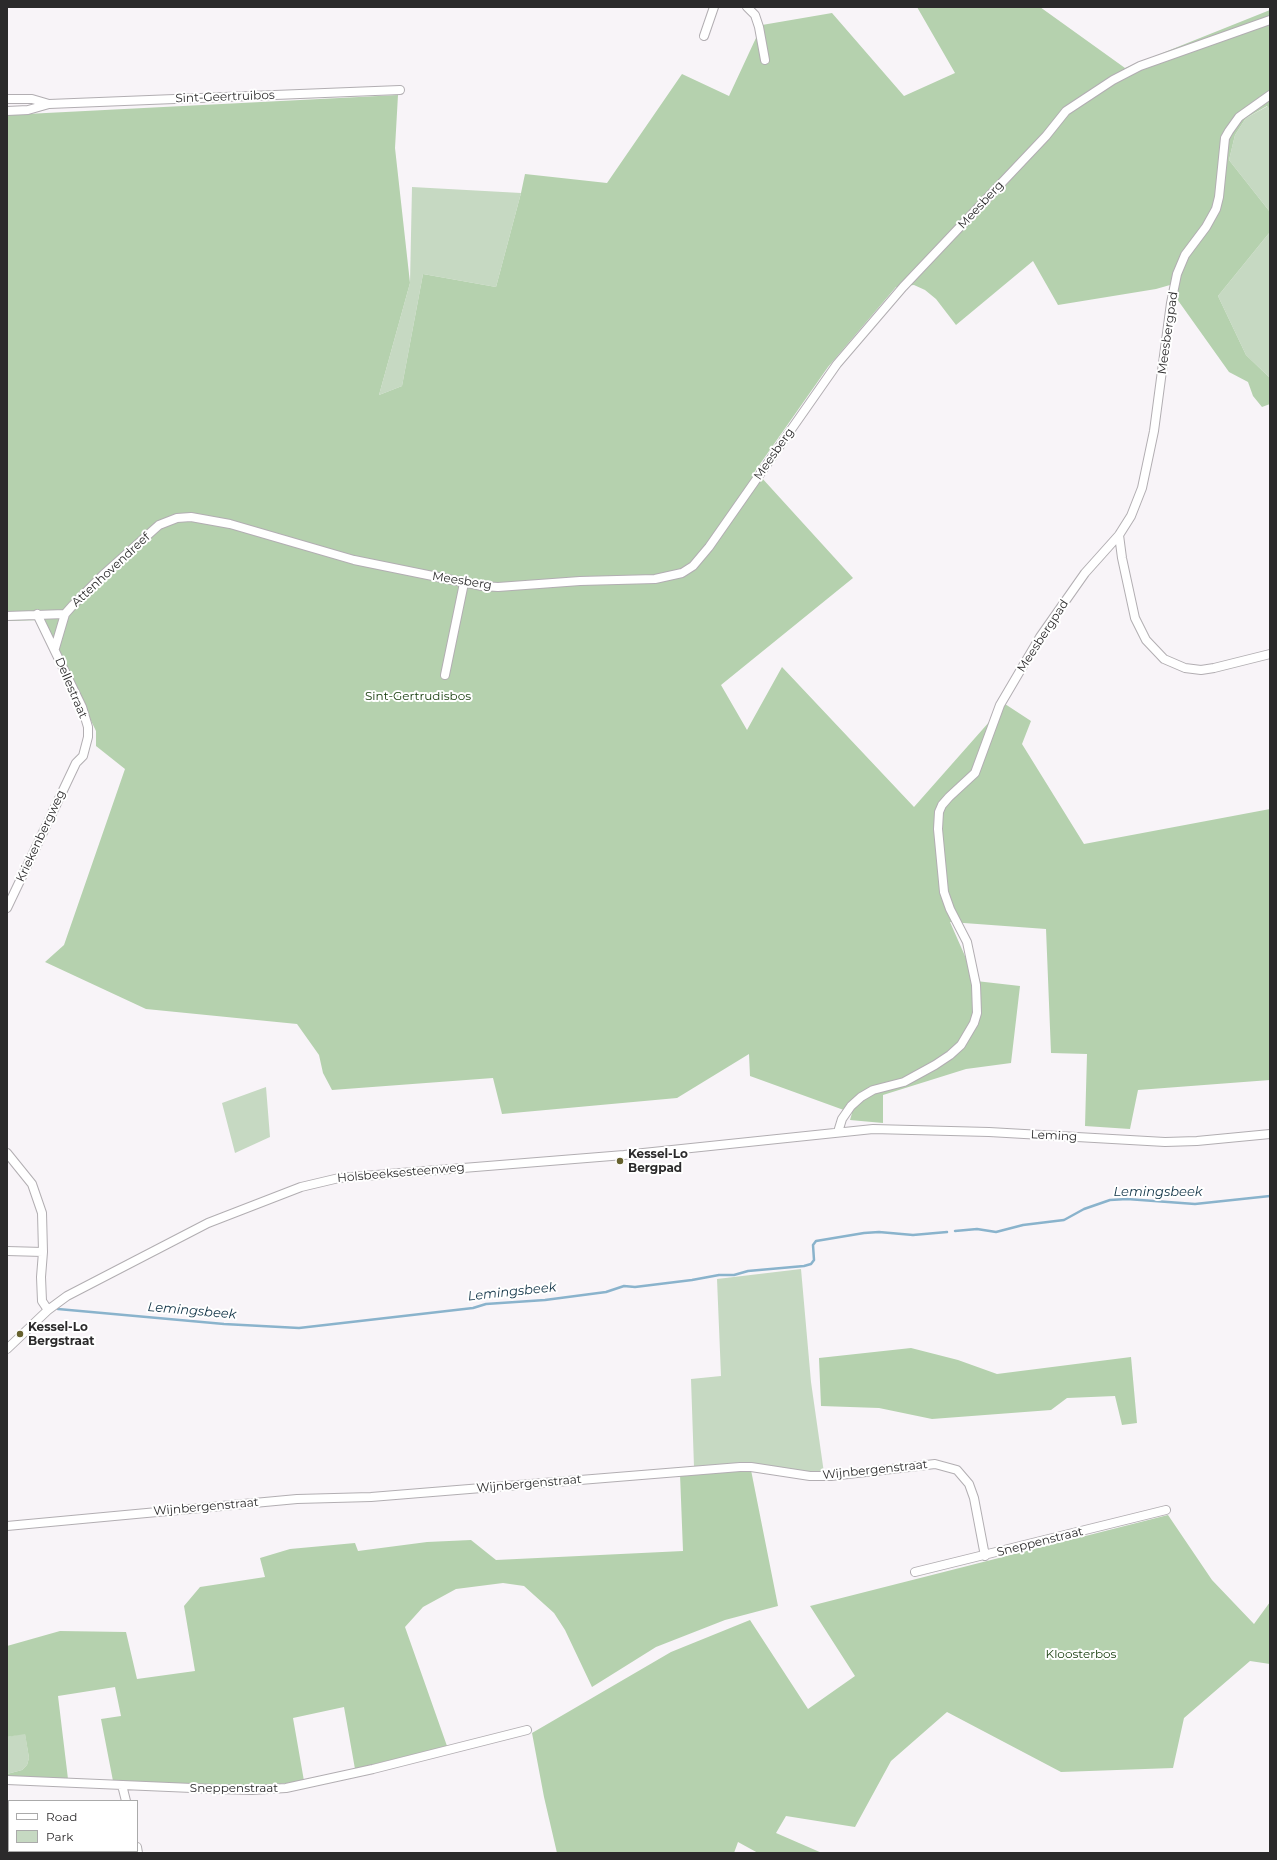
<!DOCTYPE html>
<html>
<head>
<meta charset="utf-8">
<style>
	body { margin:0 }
	#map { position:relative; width:1277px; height:1860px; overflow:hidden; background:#f8f4f8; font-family:Montserrat,sans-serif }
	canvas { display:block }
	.frame { position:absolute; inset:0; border:8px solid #2b2a2b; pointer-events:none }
	.legend { position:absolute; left:8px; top:1800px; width:130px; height:52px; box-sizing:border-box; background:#fff; border:1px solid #aaa; margin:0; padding:5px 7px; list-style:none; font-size:12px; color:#2b2a2b }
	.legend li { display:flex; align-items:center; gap:8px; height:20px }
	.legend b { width:20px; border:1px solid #aaa }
</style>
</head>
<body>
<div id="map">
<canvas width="1277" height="1860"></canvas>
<div class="frame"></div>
<ul class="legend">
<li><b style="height:5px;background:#fff"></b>Road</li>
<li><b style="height:11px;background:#c6d9c2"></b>Park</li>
</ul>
</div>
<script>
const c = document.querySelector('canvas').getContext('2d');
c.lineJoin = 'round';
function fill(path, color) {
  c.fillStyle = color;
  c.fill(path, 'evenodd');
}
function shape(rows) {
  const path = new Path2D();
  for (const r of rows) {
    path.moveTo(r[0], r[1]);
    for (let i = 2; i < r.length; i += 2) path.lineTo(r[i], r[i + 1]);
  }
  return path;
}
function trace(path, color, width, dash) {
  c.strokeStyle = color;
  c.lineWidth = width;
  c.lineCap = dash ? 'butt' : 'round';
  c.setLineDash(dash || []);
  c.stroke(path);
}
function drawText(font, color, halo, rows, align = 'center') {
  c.font = font + ' Montserrat,sans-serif';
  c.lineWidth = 4;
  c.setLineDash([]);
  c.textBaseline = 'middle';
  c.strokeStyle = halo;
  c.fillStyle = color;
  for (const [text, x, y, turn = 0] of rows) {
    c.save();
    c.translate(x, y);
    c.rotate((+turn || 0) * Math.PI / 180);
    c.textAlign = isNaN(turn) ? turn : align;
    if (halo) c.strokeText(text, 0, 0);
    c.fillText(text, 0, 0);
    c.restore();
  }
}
fill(shape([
	[1268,106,1270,109,1270,212,1229,160,1235,135,1246,118],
	[412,187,521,193,496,287,423,274,402,386,379,395,410,283],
	[1270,232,1270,378,1246,355,1218,296],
	[266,1087,270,1137,235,1153,222,1103],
	[801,1269,811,1382,824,1473,814,1473,746,1462,694,1467,691,1379,721,1376,717,1279],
	[25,1733,29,1758,27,1765,22,1770,7,1774,7,1737]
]), '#c6d9c2');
fill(shape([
	[917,7,1040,7,1125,68,1270,10,1270,109,1267,106,1246,118,1235,135,1229,160,1270,212,1270,232,1218,296,1246,355,1270,378,1270,404,1262,407,1253,396,1248,382,1229,372,1177,299,1170,285,1156,289,1058,305,1033,261,956,325,936,299,925,290,914,285,896,287,828,367,753,474,761,477,853,578,721,685,747,730,782,667,914,807,1005,704,1031,721,1022,744,1084,844,1270,809,1270,1080,1138,1090,1130,1129,1085,1126,1087,1054,1051,1053,1046,929,950,922,976,981,1020,986,1011,1063,966,1069,883,1095,883,1123,850,1120,852,1113,750,1076,749,1054,677,1098,502,1114,493,1078,332,1090,323,1073,319,1055,297,1024,146,1009,45,962,64,945,125,769,96,746,96,731,42,620,7,621,7,115,398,95,395,148,410,283,379,395,402,386,423,274,496,287,521,193,525,174,607,183,682,74,729,96,762,25,832,13,904,96,955,73],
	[911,1348,958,1360,997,1374,1131,1357,1137,1423,1122,1425,1115,1396,1067,1398,1051,1410,932,1419,879,1408,821,1406,819,1358],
	[751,1470,778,1606,725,1620,656,1647,592,1687,565,1630,554,1613,524,1586,503,1583,456,1589,423,1607,405,1627,447,1746,355,1769,344,1707,293,1718,304,1781,263,1786,113,1781,101,1719,121,1716,115,1687,58,1696,68,1779,7,1777,7,1774,22,1770,27,1765,29,1758,25,1734,7,1737,7,1646,60,1631,126,1632,137,1679,195,1671,184,1606,200,1587,265,1577,260,1558,290,1549,355,1543,358,1551,427,1542,471,1540,496,1560,683,1551,680,1474],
	[1168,1515,1212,1580,1254,1624,1270,1602,1270,1664,1250,1661,1184,1718,1173,1768,1061,1772,947,1712,891,1761,855,1827,786,1816,776,1833,822,1853,758,1853,738,1842,734,1853,557,1853,544,1797,532,1733,671,1652,750,1620,808,1709,855,1676,810,1606]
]), '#b5d1ae');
trace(shape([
	[955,1231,977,1229,996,1232,1023,1225,1064,1220,1084,1209,1110,1200,1127,1199,1195,1204,1270,1196],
	[58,1309,224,1324,299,1328,473,1308,486,1304,545,1300,606,1292,624,1286,635,1287,692,1280,719,1275,734,1275,748,1271,804,1266,811,1264,814,1260,813,1245,816,1241,864,1233,879,1232,913,1235,947,1232]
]), '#8ab3cc', 2.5);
const minor = shape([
	[747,7,755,15,759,27,765,60],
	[704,36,714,7],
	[7,99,32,99,49,104],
	[7,111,28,110,49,104,400,90],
	[1119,535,1122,558,1135,618,1146,640,1164,659,1185,668,1201,670,1214,668,1270,654],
	[7,616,65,614],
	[55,648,65,614,73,605,103,575,159,525,177,518,191,517,230,524,354,560,482,586,498,587,580,581,655,579,682,573,693,566,709,547,837,364,903,287,1046,136,1066,111,1113,80,1140,66,1270,20],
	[445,675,464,583],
	[7,908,67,782,76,763,83,756,88,737,88,727,82,707,37,614],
	[838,1132,842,1119,851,1106,861,1097,873,1090,904,1082,935,1065,950,1055,961,1045,974,1023,977,1013,976,985,967,942,950,909,944,892,938,829,939,812,942,805,949,797,975,773,1000,705,1040,637,1085,573,1119,535,1131,516,1142,488,1154,431,1171,303,1177,274,1185,255,1206,227,1216,209,1219,197,1225,138,1229,131,1239,117,1270,95],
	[7,1153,32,1184,42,1213,43,1252,41,1277,42,1301,48,1310],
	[7,1251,43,1252],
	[7,1349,48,1310,67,1296,208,1223,301,1187,339,1178,624,1155,873,1129,989,1132,1165,1142,1197,1141,1270,1134],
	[7,1526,297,1499,371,1497,740,1467,751,1467,810,1476,831,1476,935,1464,957,1470,969,1484,974,1498,985,1556],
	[915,1572,1166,1510],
	[7,1780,215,1789,252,1790,286,1788,373,1769,527,1730],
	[122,1785,126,1801],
	[137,1847,138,1853]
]);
trace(minor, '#b2aeb2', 10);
trace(minor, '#fff', 8);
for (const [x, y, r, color] of [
	[620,1161,4,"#66612e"],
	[20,1334,4,"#66612e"]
]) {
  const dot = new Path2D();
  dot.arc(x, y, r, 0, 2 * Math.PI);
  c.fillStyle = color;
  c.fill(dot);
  trace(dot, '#fff', 1.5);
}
drawText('12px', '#2b2a2b', '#fff', [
	["Sint-Geertruibos",225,97,-2],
	["Meesberg",981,205,-47],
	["Meesbergpad",1168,333,-82],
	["Meesberg",774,454,-55],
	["Attenhovendreef",111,570,-43],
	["Meesberg",462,581,9],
	["Meesbergpad",1043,636,-57],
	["Dellestraat",71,688,67],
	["Kriekenbergweg",41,836,-65],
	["Leming",1054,1136,3],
	["Holsbeeksesteenweg",401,1173,-5],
	["Wijnbergenstraat",875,1470,-6],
	["Wijnbergenstraat",529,1484,-5],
	["Wijnbergenstraat",206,1507,-5],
	["Sneppenstraat",1040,1542,-14],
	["Sneppenstraat",234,1788]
]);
drawText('12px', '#123908', '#fff', [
	["Sint-Gertrudisbos",418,696],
	["Kloosterbos",1081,1654]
]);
drawText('bold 12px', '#2b2a2b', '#fff', [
	["Kessel-Lo",628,1154],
	["Bergpad",628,1168],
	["Kessel-Lo",28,1327],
	["Bergstraat",28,1341]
], 'left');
drawText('italic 13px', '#103346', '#fff', [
	["Lemingsbeek",1158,1192],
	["Lemingsbeek",512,1292,-6],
	["Lemingsbeek",192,1311,5]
]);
</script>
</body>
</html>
